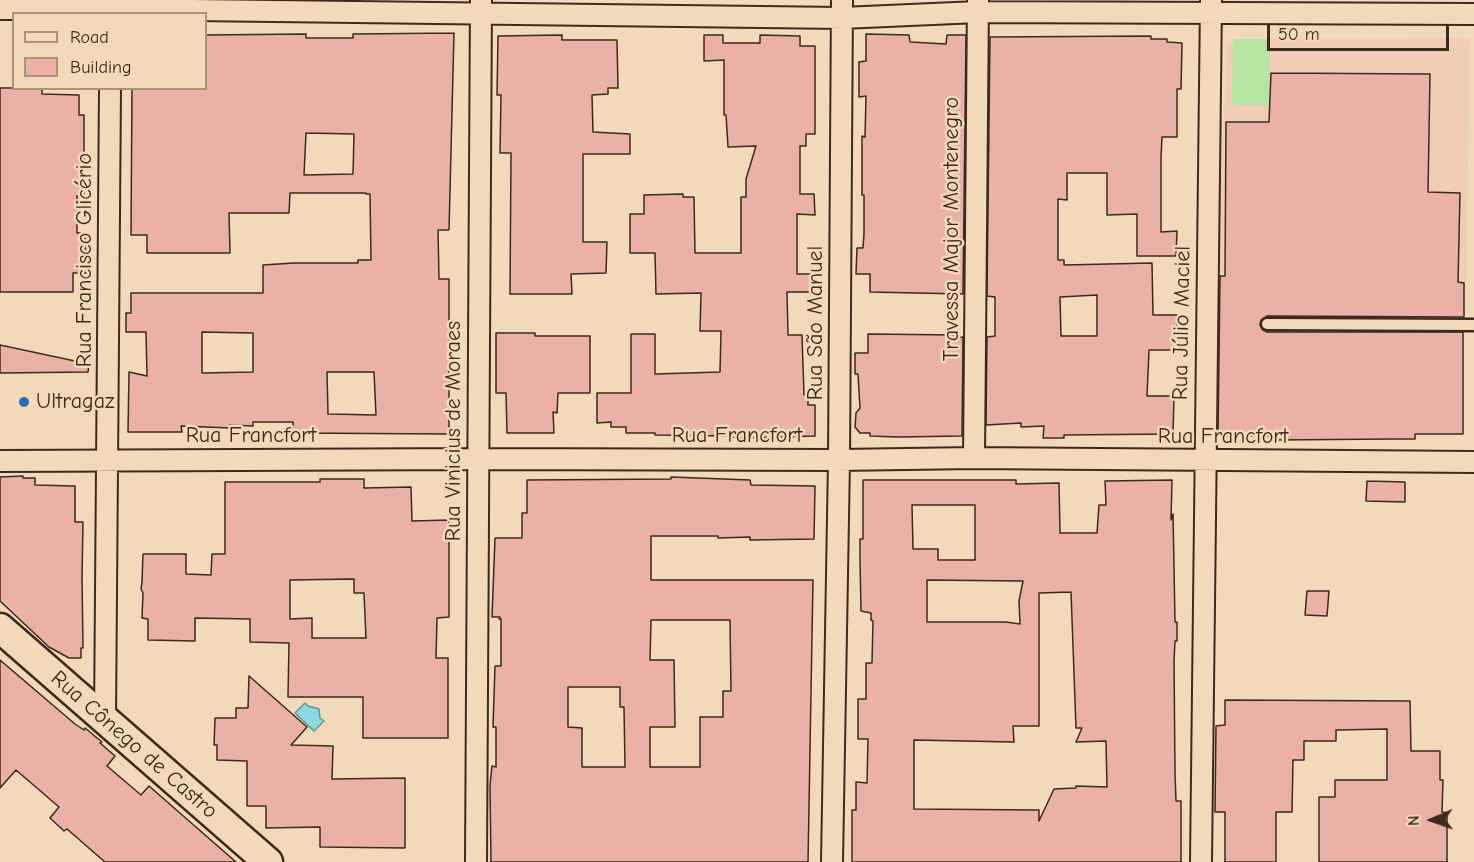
<!DOCTYPE html>
<html>
<head>
<meta charset="utf-8">
<style>
	body { margin:0 }
	#map { position:relative; width:1474px; height:862px; overflow:hidden; background:#f2d9b9; font-family:"Comic Neue",sans-serif }
	canvas { display:block }
	.legend { position:absolute; left:12px; top:12px; width:195px; height:78px; box-sizing:border-box; background:#f2d9b9; border:2px solid #a9937b; margin:0; padding:8px 10px; list-style:none; font-size:18px; color:#3b2a1e }
	.legend li { display:flex; align-items:center; gap:12px; height:30px }
	.legend b { width:30px; border:2px solid #a9937b }
	.north { position:absolute; left:1402px; top:790px; width:60px; height:60px; -webkit-text-stroke:4px #f2d9b9; paint-order:stroke; rotate:268deg; font-size:16px; font-weight:700; line-height:24px; text-align:center; color:#3b2a1e }
	.north::after { content:''; display:block; margin:auto; width:21px; height:27px; background:#3b2a1e; clip-path:polygon(50% 0,100% 100%,50% 72%,0 100%) }
	.scale { position:absolute; left:1267px; top:24px; width:182px; height:27px; box-sizing:border-box; border:3px solid #3b2a1e; border-top:0; padding-left:8px; font-size:18px; line-height:21px; white-space:nowrap; color:#3b2a1e; -webkit-text-stroke:4px #f2d9b9; paint-order:stroke }
</style>
</head>
<body>
<div id="map">
<canvas width="1474" height="862"></canvas>
<ul class="legend">
<li><b style="height:8px;background:#f2d9b9"></b>Road</li>
<li><b style="height:16px;background:#ebb1a7"></b>Building</li>
</ul>
<div class="north">N</div>
<div class="scale">50 m</div>
</div>
<script>
const c = document.querySelector('canvas').getContext('2d');
c.lineJoin = 'round';
function fill(path, color) {
  c.fillStyle = color;
  c.fill(path, 'evenodd');
}
function shape(rows) {
  const path = new Path2D();
  for (const r of rows) {
    path.moveTo(r[0], r[1]);
    for (let i = 2; i < r.length; i += 2) path.lineTo(r[i], r[i + 1]);
  }
  return path;
}
function trace(path, color, width, dash) {
  c.strokeStyle = color;
  c.lineWidth = width;
  c.lineCap = dash ? 'butt' : 'round';
  c.setLineDash(dash || []);
  c.stroke(path);
}
function drawText(font, color, halo, rows, align = 'center') {
  c.font = font + ' "Comic Neue",sans-serif';
  c.lineWidth = 5;
  c.setLineDash([]);
  c.textBaseline = 'middle';
  c.strokeStyle = halo;
  c.fillStyle = color;
  for (const [text, x, y, turn = 0] of rows) {
    c.save();
    c.translate(x, y);
    c.rotate((+turn || 0) * Math.PI / 180);
    c.textAlign = isNaN(turn) ? turn : align;
    if (halo) c.strokeText(text, 0, 0);
    c.fillText(text, 0, 0);
    c.restore();
  }
}
fill(shape([
	[1470,38,1466,283,1217,273,1227,48,1233,39]
]), '#f0cdb4');
fill(shape([
	[1233,39,1270,39,1270,106,1232,105]
]), '#b6e5a3');
const water = shape([
	[305,703,308,706,319,709,320,718,324,721,314,731,295,713,305,703]
]);
fill(water, '#8adae6');
trace(water, '#6a9496', 1.5);
const building = shape([
	[454,33,449,230,438,230,439,279,449,279,449,434,293,433,293,422,253,422,253,426,230,425,230,428,181,426,182,432,128,432,129,372,147,376,146,332,126,332,126,313,131,313,131,293,263,293,263,265,294,263,358,263,358,260,371,260,370,194,366,194,366,193,290,193,289,213,229,213,230,253,147,253,147,235,131,235,132,88,206,88,206,35,306,34,306,38,353,38,353,34,454,33],
	[306,133,354,134,353,174,304,175,306,133],
	[202,332,253,333,253,372,202,373,202,332],
	[327,372,374,372,376,415,328,414,327,372],
	[866,34,909,35,910,42,946,44,947,35,966,35,963,294,870,292,870,274,856,274,857,248,863,248,864,234,864,195,862,195,862,136,865,137,866,96,859,97,859,62,866,61,866,34],
	[562,35,562,40,617,40,618,88,608,88,608,94,592,95,593,132,630,134,630,154,583,154,583,242,607,242,606,273,571,274,572,294,510,294,511,153,500,153,501,95,497,95,498,36,562,35],
	[704,35,723,35,723,43,760,43,760,35,800,36,800,46,815,46,815,134,806,134,806,146,800,146,800,194,814,194,815,215,797,214,797,274,815,274,815,292,787,292,788,335,802,335,804,395,808,395,808,405,815,405,815,436,741,438,730,437,730,436,655,435,655,433,626,433,626,427,611,427,611,422,597,423,597,393,631,393,631,334,655,334,655,374,720,372,721,331,700,331,701,293,656,294,655,253,630,253,630,214,644,214,644,195,683,194,683,197,694,197,695,253,741,253,741,197,746,197,746,179,756,146,728,147,726,115,724,115,724,60,704,61,704,35],
	[1151,36,1151,39,1167,39,1167,42,1182,43,1181,89,1177,89,1177,137,1162,137,1161,157,1161,232,1177,231,1176,256,1137,256,1137,214,1107,215,1107,173,1067,173,1067,200,1058,199,1058,260,1064,260,1064,265,1152,263,1153,315,1177,315,1177,334,1176,350,1149,350,1147,396,1174,396,1173,434,1064,435,1064,438,1043,438,1044,426,1021,427,1021,423,986,425,987,337,995,336,995,297,987,296,990,37,1151,36],
	[1097,295,1097,336,1061,336,1060,297,1097,295],
	[1271,73,1430,74,1428,192,1460,193,1458,282,1464,283,1464,317,1267,316,1261,320,1260,325,1263,330,1267,332,1463,332,1463,434,1415,434,1415,439,1393,439,1274,440,1275,436,1218,436,1220,276,1225,276,1226,122,1269,122,1271,73],
	[0,88,42,88,42,94,79,95,79,115,84,115,84,196,77,196,77,233,85,233,86,273,73,273,73,292,0,292,0,88],
	[496,333,535,333,535,336,590,336,590,393,558,393,557,413,553,412,554,433,507,433,506,393,496,393,496,333],
	[868,334,957,335,957,338,963,337,962,436,898,437,870,436,870,433,860,433,855,427,856,413,860,408,858,374,855,374,855,353,868,353,868,334],
	[0,345,89,364,88,372,0,373,0,345],
	[23,476,23,478,35,478,35,485,75,486,75,522,83,522,82,577,83,648,81,648,81,658,69,658,49,647,0,601,0,477,23,476],
	[671,477,750,480,751,485,815,486,814,539,750,540,750,537,718,538,718,536,651,536,651,580,813,580,808,862,491,862,490,785,492,766,496,767,496,727,493,727,495,666,501,666,501,619,499,619,500,617,492,617,495,538,522,538,522,513,527,513,527,480,671,479,671,477],
	[651,620,730,620,731,691,723,691,723,717,700,717,700,767,650,767,650,727,675,727,674,660,650,660,651,620],
	[568,687,620,687,620,707,624,707,625,767,582,767,582,728,568,727,568,687],
	[320,479,364,479,364,488,411,487,412,521,449,520,449,617,437,618,436,658,448,658,448,738,363,738,363,697,288,697,289,643,250,642,250,619,195,618,195,641,148,640,148,619,142,618,143,593,141,589,142,582,143,554,186,554,186,574,211,575,212,554,225,554,225,482,320,482,320,479],
	[354,579,354,593,364,593,366,638,312,638,312,618,290,619,290,580,354,579],
	[863,480,1016,480,1016,484,1059,483,1060,533,1097,533,1099,505,1106,505,1105,481,1172,480,1171,520,1173,514,1175,622,1177,622,1177,641,1175,641,1174,661,1175,773,1176,801,1181,801,1181,862,852,862,852,810,856,810,856,782,867,783,868,739,858,739,858,699,866,699,866,663,872,663,873,621,871,620,871,613,861,611,860,560,860,539,863,539,863,480],
	[912,505,975,505,975,560,938,560,938,549,913,549,912,505],
	[927,580,1023,581,1019,601,1020,624,1006,622,927,622,927,580],
	[1071,592,1076,728,1082,728,1076,742,1106,741,1107,787,1076,786,1076,788,1054,789,1039,821,1039,810,914,809,914,740,1014,742,1013,726,1039,726,1039,593,1071,592],
	[1367,481,1405,482,1405,502,1366,501,1367,481],
	[1307,591,1329,591,1327,616,1305,615,1307,591],
	[0,660,75,724,84,730,85,728,102,742,100,743,115,756,107,766,141,795,149,786,236,862,105,862,67,829,64,831,50,818,59,807,16,770,0,788,0,660],
	[249,676,307,727,291,745,333,746,332,779,405,778,405,848,320,847,320,827,266,828,266,806,247,806,247,761,217,760,217,745,214,745,215,718,236,718,236,708,248,708,249,676],
	[1225,700,1410,701,1411,751,1440,751,1440,780,1443,780,1442,812,1447,813,1447,862,1319,862,1319,797,1335,797,1335,780,1387,780,1387,729,1336,730,1336,741,1304,741,1304,760,1293,760,1292,812,1276,812,1276,862,1225,862,1225,812,1215,812,1216,726,1225,725,1225,700]
]);
fill(building, '#ebb1a7');
trace(building, '#3b2a1e', 1.5);
const service = shape([
	[1267,324,1474,325]
]);
const minor = shape([
	[0,9,111,9,842,18,978,12,1474,14],
	[974,458,978,0],
	[0,461,478,459,839,460,974,458,1474,462],
	[105,719,110,88],
	[476,862,481,0],
	[832,862,839,460,842,0],
	[1201,862,1211,1]
]);
const secondary = shape([
	[0,628,268,862]
]);
trace(service, '#3b2a1e', 15);
trace(minor, '#3b2a1e', 24);
trace(secondary, '#3b2a1e', 33);
trace(service, '#f2d9b9', 10);
trace(minor, '#f2d9b9', 20);
trace(secondary, '#f2d9b9', 28);
for (const [x, y, r, color] of [
	[24,402,6,"#1f6fb2"]
]) {
  const dot = new Path2D();
  dot.arc(x, y, r, 0, 2 * Math.PI);
  c.fillStyle = color;
  c.fill(dot);
  trace(dot, '#f2d9b9', 2);
}
drawText('22px', '#3b2a1e', '#f2d9b9', [
	["Travessa Major Montenegro",952,229,-90],
	["Rua Francisco Glicério",85,260,-90],
	["Rua São Manuel",816,323,-90],
	["Rua Júlio Maciel",1182,323,-89],
	["Rua Vinicius de Moraes",454,431,-90],
	["Rua Francfort",251,436],
	["Rua Francfort",737,436],
	["Rua Francfort",1223,437],
	["Rua Cônego de Castro",134,745,41]
]);
drawText('22px', '#3b2a1e', '#f2d9b9', [
	["Ultragaz",36,402]
], 'left');
</script>
</body>
</html>
